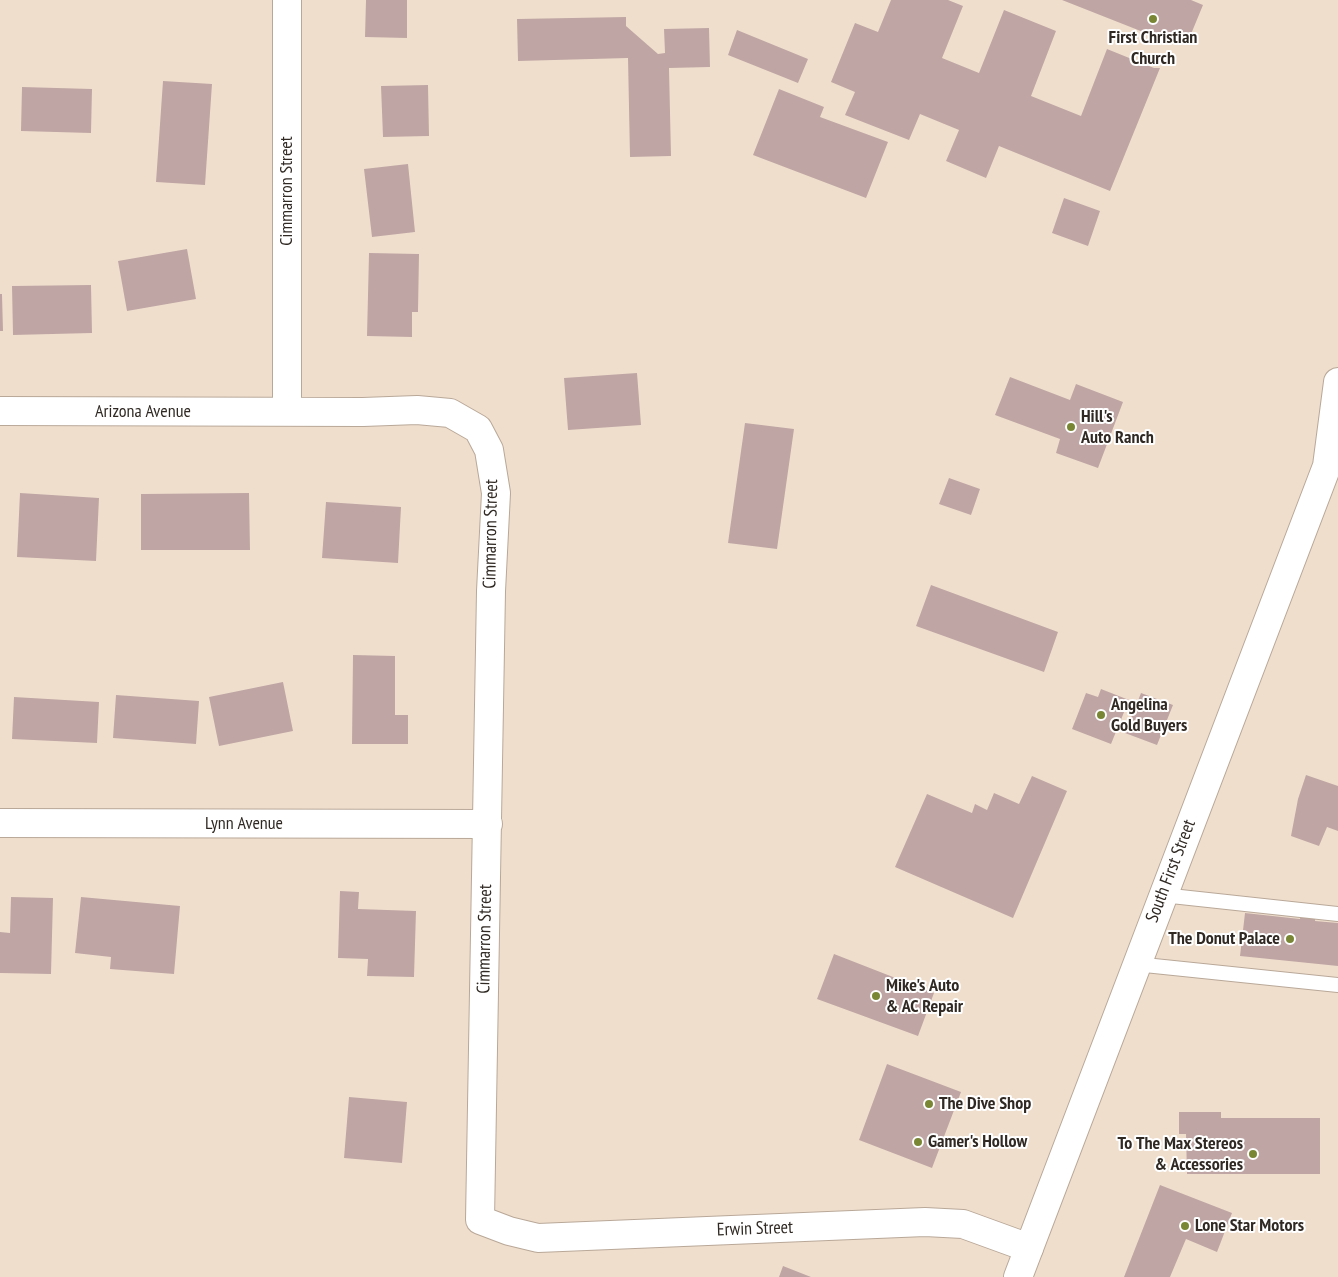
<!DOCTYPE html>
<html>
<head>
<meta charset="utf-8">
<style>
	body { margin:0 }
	canvas { display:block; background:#f0decd }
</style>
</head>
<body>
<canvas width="1338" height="1277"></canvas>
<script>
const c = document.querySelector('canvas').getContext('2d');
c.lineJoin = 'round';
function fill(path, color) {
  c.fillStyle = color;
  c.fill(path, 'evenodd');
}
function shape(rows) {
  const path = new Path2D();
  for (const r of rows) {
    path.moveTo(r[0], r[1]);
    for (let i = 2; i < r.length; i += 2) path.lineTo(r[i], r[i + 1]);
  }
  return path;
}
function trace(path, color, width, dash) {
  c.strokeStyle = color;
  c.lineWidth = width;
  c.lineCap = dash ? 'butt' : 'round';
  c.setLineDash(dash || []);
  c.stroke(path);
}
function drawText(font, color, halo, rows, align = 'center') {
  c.font = font + ' "PT Sans Narrow",sans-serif';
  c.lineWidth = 4;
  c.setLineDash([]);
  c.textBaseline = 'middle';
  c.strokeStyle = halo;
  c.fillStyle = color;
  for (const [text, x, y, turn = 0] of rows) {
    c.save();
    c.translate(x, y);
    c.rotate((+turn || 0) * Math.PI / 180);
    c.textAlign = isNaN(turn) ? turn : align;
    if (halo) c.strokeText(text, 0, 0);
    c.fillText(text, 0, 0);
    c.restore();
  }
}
fill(shape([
	[366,0,407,0,407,38,365,37],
	[891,0,948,0,963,6,942,58,979,73,1004,10,1056,31,1031,96,1081,116,1107,49,1154,68,1160,68,1110,191,999,146,986,178,946,161,959,130,920,114,909,140,845,115,855,92,831,82,855,23,878,32],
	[1062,0,1191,0,1203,5,1189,39,1176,34,1171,43],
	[626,17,626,26,658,54,665,53,664,29,709,28,710,67,669,68,671,156,630,157,628,58,518,61,517,19],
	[737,30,808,59,798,83,728,55],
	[163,81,212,84,205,185,156,182],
	[428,85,429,136,383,137,381,86],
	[22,87,92,89,91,133,21,131],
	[779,89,824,107,820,117,888,142,866,198,753,155],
	[408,164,415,232,372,237,364,169],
	[1064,198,1100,211,1088,246,1052,233],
	[187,249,196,299,127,311,118,261],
	[369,253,419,254,418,312,412,312,412,337,367,336],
	[91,285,92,333,13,335,12,286],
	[0,294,2,294,3,331,0,331],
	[637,373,641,425,568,430,564,378],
	[1010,377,1070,400,1076,384,1123,402,1098,468,1056,453,1060,439,995,415],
	[745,423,794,429,777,549,728,543],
	[949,478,980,489,971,515,939,504],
	[20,493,99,498,96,561,17,557],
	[249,493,250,550,141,550,141,494],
	[326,502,401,507,398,563,322,558],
	[931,585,1058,632,1044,672,916,626],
	[353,655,395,656,395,715,408,715,408,744,352,744],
	[283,682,293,731,219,746,209,697],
	[1101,689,1129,700,1111,744,1072,729,1086,693,1098,697],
	[1141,693,1173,705,1157,745,1125,733],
	[116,695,199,701,196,744,113,738],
	[14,697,99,702,97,743,12,739],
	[1306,775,1338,786,1338,831,1327,827,1319,846,1291,836,1298,799],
	[1032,776,1067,791,1013,918,895,867,927,794,972,813,975,804,987,810,994,793,1019,804],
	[340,891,359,892,358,909,416,911,414,977,367,976,368,959,338,958],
	[11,897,53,898,51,974,0,973,0,932,10,933],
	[81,897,180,906,174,974,110,969,111,957,75,953],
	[1301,911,1316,912,1315,921,1338,923,1338,966,1240,956,1245,913,1300,919],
	[834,954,934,993,918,1036,817,999],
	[887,1064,961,1092,932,1168,859,1140],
	[349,1097,407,1102,402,1163,344,1158],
	[1179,1112,1221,1112,1221,1118,1320,1118,1320,1174,1187,1174,1186,1134,1179,1134],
	[1160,1185,1232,1213,1217,1252,1186,1239,1170,1277,1124,1277],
	[783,1266,811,1277,779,1277]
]), '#bfa6a4');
const lane = shape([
	[1162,895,1338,914],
	[1135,964,1338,985]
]);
const street = shape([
	[287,0,287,412],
	[0,411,363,412,417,410,450,413,478,429,489,450,496,493,491,591,480,1220,509,1231,538,1238,925,1222,963,1224,1029,1248],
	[0,823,488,824]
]);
const primary = shape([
	[1018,1277,1327,466,1338,382]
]);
trace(lane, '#b9a898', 16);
trace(street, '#b9a898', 30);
trace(primary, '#b9a898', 30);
trace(lane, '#fff', 14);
trace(street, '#fff', 28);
trace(primary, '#fff', 28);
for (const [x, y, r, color] of [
	[1153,19,5,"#798634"],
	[1071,427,5,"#798634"],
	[1101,715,5,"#798634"],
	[1290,939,5,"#798634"],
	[876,996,5,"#798634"],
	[929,1104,5,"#798634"],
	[918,1142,5,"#798634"],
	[1253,1154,5,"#798634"],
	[1185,1226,5,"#798634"]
]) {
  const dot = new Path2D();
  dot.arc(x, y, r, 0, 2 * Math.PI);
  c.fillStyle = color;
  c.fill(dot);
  trace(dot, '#fff', 2);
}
drawText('bold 18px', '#302923', '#fff', [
	["First Christian",1153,38,"center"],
	["Church",1153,59,"center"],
	["Hill's",1081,417],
	["Auto Ranch",1081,438],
	["Angelina",1111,705],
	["Gold Buyers",1111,726],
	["The Donut Palace",1280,939,"right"],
	["Mike's Auto",886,986],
	["& AC Repair",886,1007],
	["The Dive Shop",939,1104],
	["Gamer's Hollow",928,1142],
	["To The Max Stereos",1243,1144,"right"],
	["& Accessories",1243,1165,"right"],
	["Lone Star Motors",1195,1226]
], 'left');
drawText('18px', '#302923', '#fff', [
	["Cimmarron Street",287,191,-90],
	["Arizona Avenue",143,412],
	["Cimmarron Street",491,534,-89],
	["Lynn Avenue",244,824],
	["South First Street",1171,871,-69],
	["Cimmarron Street",485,939,-89],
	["Erwin Street",755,1229,-2]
]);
</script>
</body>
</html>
